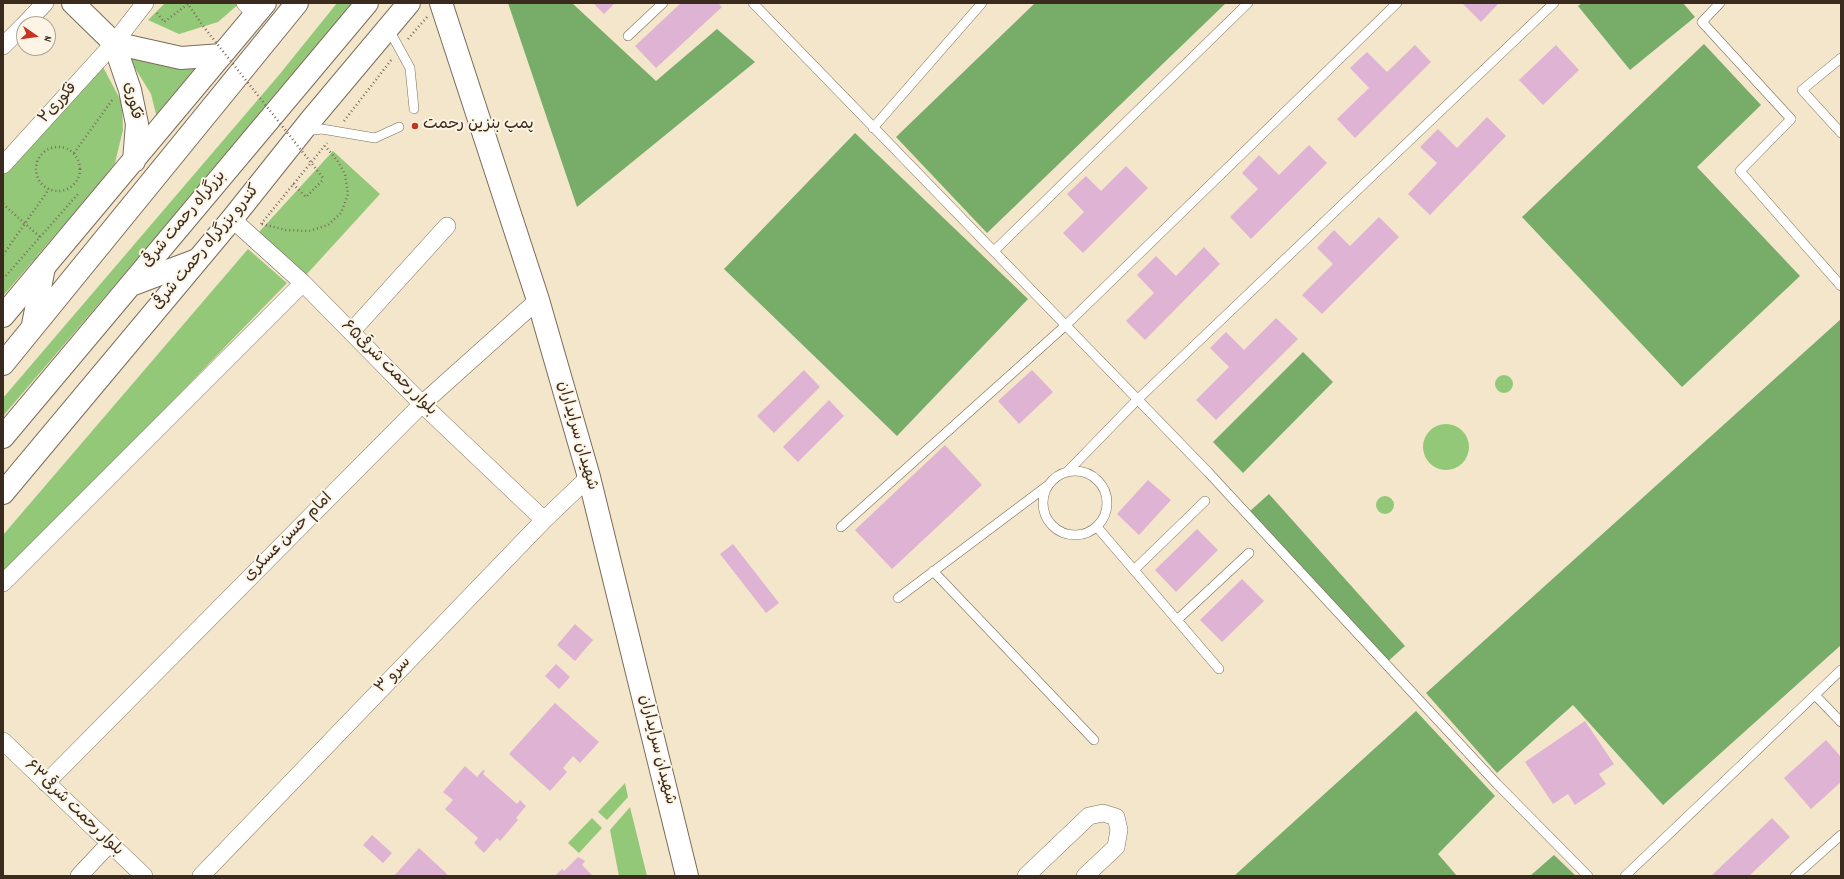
<!DOCTYPE html>
<html>
<head>
<meta charset="utf-8">
<style>
	body { margin:0 }
	#map { position:relative; width:1844px; height:879px; overflow:hidden; background:#f3e6ca; font-family:Dekko,sans-serif }
	canvas { display:block }
	.frame { position:absolute; inset:0; border:4px solid #3b2a1e; pointer-events:none }
	.north { position:absolute; left:16px; top:16px; width:40px; height:40px; box-sizing:border-box; background:#fcf5e5; border:1px solid #afa495; border-radius:50%; rotate:103deg; font-size:11px; font-weight:700; line-height:16px; text-align:center; color:#3b2a1e }
	.north::after { content:''; display:block; margin:auto; width:14px; height:18px; background:#c8321e; clip-path:polygon(50% 0,100% 100%,50% 72%,0 100%) }
</style>
</head>
<body>
<div id="map">
<canvas width="1844" height="879"></canvas>
<div class="frame"></div>
<div class="north">N</div>
</div>
<script>
const c = document.querySelector('canvas').getContext('2d');
c.lineJoin = 'round';
function fill(path, color) {
  c.fillStyle = color;
  c.fill(path, 'evenodd');
}
function shape(rows) {
  const path = new Path2D();
  for (const r of rows) {
    if (r.length === 3) {
      path.moveTo(r[0] + r[2], r[1]);
      path.arc(r[0], r[1], r[2], 0, 2 * Math.PI);
      continue;
    }
    path.moveTo(r[0], r[1]);
    for (let i = 2; i < r.length; i += 2) path.lineTo(r[i], r[i + 1]);
  }
  return path;
}
function trace(path, color, width, dash) {
  c.strokeStyle = color;
  c.lineWidth = width;
  c.lineCap = dash ? 'butt' : 'round';
  c.setLineDash(dash || []);
  c.stroke(path);
}
function drawText(font, color, halo, rows, align = 'center') {
  c.font = font + ' Dekko,"Playpen Sans Arabic",sans-serif';
  c.lineWidth = 4;
  c.setLineDash([]);
  c.textBaseline = 'middle';
  c.strokeStyle = halo;
  c.fillStyle = color;
  for (const [text, x, y, turn = 0] of rows) {
    c.save();
    c.translate(x, y);
    c.rotate((+turn || 0) * Math.PI / 180);
    c.textAlign = isNaN(turn) ? turn : align;
    if (halo) c.strokeText(text, 0, 0);
    c.fillText(text, 0, 0);
    c.restore();
  }
}
fill(shape([
	[165,3,240,3,218,22,179,34,148,20],
	[337,3,356,3,3,416,3,398,279,75],
	[122,47,162,65,204,68,157,118,151,94],
	[103,67,122,103,123,130,115,163,99,184,3,296,3,171],
	[333,151,380,194,306,275,259,232],
	[248,249,287,283,3,576,3,535],
	[1504,384,9],
	[1446,447,23],
	[1385,505,9],
	[625,783,628,797,607,820,598,812],
	[630,807,647,876,619,876,610,830],
	[592,818,602,828,579,853,568,843]
]), '#94c879');
fill(shape([
	[508,3,572,3,656,81,717,29,755,62,577,207],
	[1035,3,1226,3,987,233,896,137],
	[1582,3,1683,3,1695,17,1630,70,1578,6],
	[1704,44,1761,105,1697,167,1800,276,1682,387,1522,217],
	[855,133,1028,299,897,436,724,269],
	[1841,319,1841,645,1663,805,1573,705,1497,773,1426,693],
	[1303,352,1333,382,1243,473,1213,442],
	[1269,494,1405,646,1386,663,1250,511],
	[1416,711,1495,796,1438,854,1457,876,1234,876],
	[1554,855,1576,876,1530,876]
]), '#77ac69');
fill(shape([
	[593,3,615,3,604,14],
	[681,3,718,3,722,7,656,68,635,46],
	[1462,3,1499,3,1481,22],
	[1415,45,1431,62,1355,138,1337,119,1369,88,1350,68,1367,52,1387,72],
	[1556,45,1579,70,1543,105,1519,80],
	[1487,117,1506,136,1430,215,1408,194,1437,163,1420,147,1438,129,1457,148],
	[1309,145,1327,163,1251,239,1230,217,1258,189,1242,173,1259,155,1279,175],
	[1126,166,1148,188,1083,253,1063,233,1084,212,1067,194,1086,176,1101,191],
	[1379,217,1399,237,1322,314,1302,295,1333,264,1317,248,1334,230,1350,246],
	[1204,247,1220,264,1145,340,1126,321,1154,293,1137,275,1156,256,1176,276],
	[1276,318,1298,339,1216,420,1196,400,1229,367,1210,348,1226,332,1244,350],
	[804,370,820,387,774,433,757,416],
	[1032,370,1053,392,1019,424,998,401],
	[829,400,844,416,798,462,783,447],
	[945,445,982,485,892,569,855,530],
	[1148,480,1171,500,1139,535,1117,514],
	[1197,529,1218,550,1176,592,1155,570],
	[733,544,779,603,766,613,720,554],
	[1242,579,1264,601,1222,642,1200,620],
	[575,624,593,640,575,661,557,645],
	[556,664,570,677,559,689,545,676],
	[555,703,599,742,580,763,573,756,563,768,567,772,550,791,509,754],
	[1585,721,1614,764,1599,774,1606,784,1575,805,1568,794,1553,804,1525,762],
	[1826,740,1841,757,1841,782,1811,809,1784,778],
	[465,766,477,777,483,770,485,771,483,774,517,804,520,800,526,806,516,818,518,820,500,841,497,838,484,853,474,843,478,838,445,809,453,800,443,792],
	[1772,818,1790,837,1749,876,1711,876],
	[372,835,392,853,383,863,363,845],
	[419,848,447,874,446,876,394,876],
	[578,857,585,861,582,865,593,876,555,876,562,869,564,871]
]), '#dfb3d4');
const lane = shape([
	[753,3,1208,472,1497,784,1588,876],
	[1720,3,1702,22,1791,119,1740,171,1841,286],
	[388,28,410,68,414,109],
	[628,36,663,3],
	[1841,58,1802,90,1841,133],
	[873,128,982,3],
	[305,131,322,129,375,138,399,127],
	[994,251,1248,3],
	[1075,503,32],
	[1068,471,1137,400,1554,3],
	[841,527,1066,325,1397,3],
	[1097,527,1219,669],
	[1134,570,1205,501],
	[933,571,1094,740],
	[898,598,1047,486],
	[1177,620,1249,553],
	[1815,695,1841,722],
	[1625,876,1841,670],
	[1795,876,1841,835]
]);
const street = shape([
	[245,3,256,14],
	[25,24,45,3],
	[3,46,24,25],
	[3,165,114,43,145,3],
	[232,219,303,283,422,404,544,520],
	[351,332,447,226],
	[3,583,303,283],
	[3,741,144,876],
	[46,783,422,404,538,300],
	[79,876,110,843],
	[201,876,544,520,589,477],
	[1026,876,1089,816,1103,813,1116,817,1119,830,1116,847,1085,876]
]);
const secondary = shape([
	[73,3,114,43,130,90,137,124,134,161],
	[441,3,538,300,589,477,687,876],
	[114,43,181,58,222,55],
	[3,316,265,3],
	[3,493,232,219,310,121,409,3]
]);
const highway = shape([
	[131,285,197,260],
	[33,325,44,267],
	[3,364,297,3],
	[3,437,367,3]
]);
trace(lane, '#7b6c5a', 10);
trace(street, '#7b6c5a', 18);
trace(secondary, '#7b6c5a', 24);
trace(highway, '#7b6c5a', 24);
trace(shape([
	[157,13,164,22,188,4,203,26],
	[408,39,427,17],
	[344,121,392,59],
	[58,169,22],
	[74,153,113,99],
	[293,184,306,197,324,179],
	[3,204,40,237],
	[261,224,327,143],
	[262,224,286,230,309,231,328,225,341,213,348,194,345,174,337,160,325,146],
	[3,255,49,189],
	[3,279,78,194]
]), '#7b6c5a', 2.5, [1, 3]);
trace(lane, '#fff', 9);
trace(street, '#fff', 17);
trace(secondary, '#fff', 22);
trace(highway, '#fff', 22);
trace(shape([
	[203,26,324,179]
]), '#7b6c5a', 2.5, [1, 3]);
for (const [x, y, r, color] of [
	[415,126,4,"#c8321e"]
]) {
  const dot = new Path2D();
  dot.arc(x, y, r, 0, 2 * Math.PI);
  c.fillStyle = color;
  c.fill(dot);
  trace(dot, '#fcf5e5', 1.5);
}
drawText('16px', '#3b2a1e', '#fcf5e5', [
	["فکوری",131,101,78],
	["فکوری۲",59,104,-48],
	["بزرگراه رحمت شرقی",185,220,-50],
	["کندرو بزرگراه رحمت شرقی",207,248,-50],
	["بلوار رحمت شرقی۶۵",388,369,45],
	["شهیدان سرایداران",576,436,74],
	["امام حسن عسکری",289,538,-45],
	["سرو ۳",394,676,-46],
	["شهیدان سرایداران",656,750,76],
	["بلوار رحمت شرقی۶۳",73,809,44]
]);
drawText('16px', '#3b2a1e', '#fcf5e5', [
	["پمپ بنزین رحمت",423,126]
], 'left');
</script>
</body>
</html>
